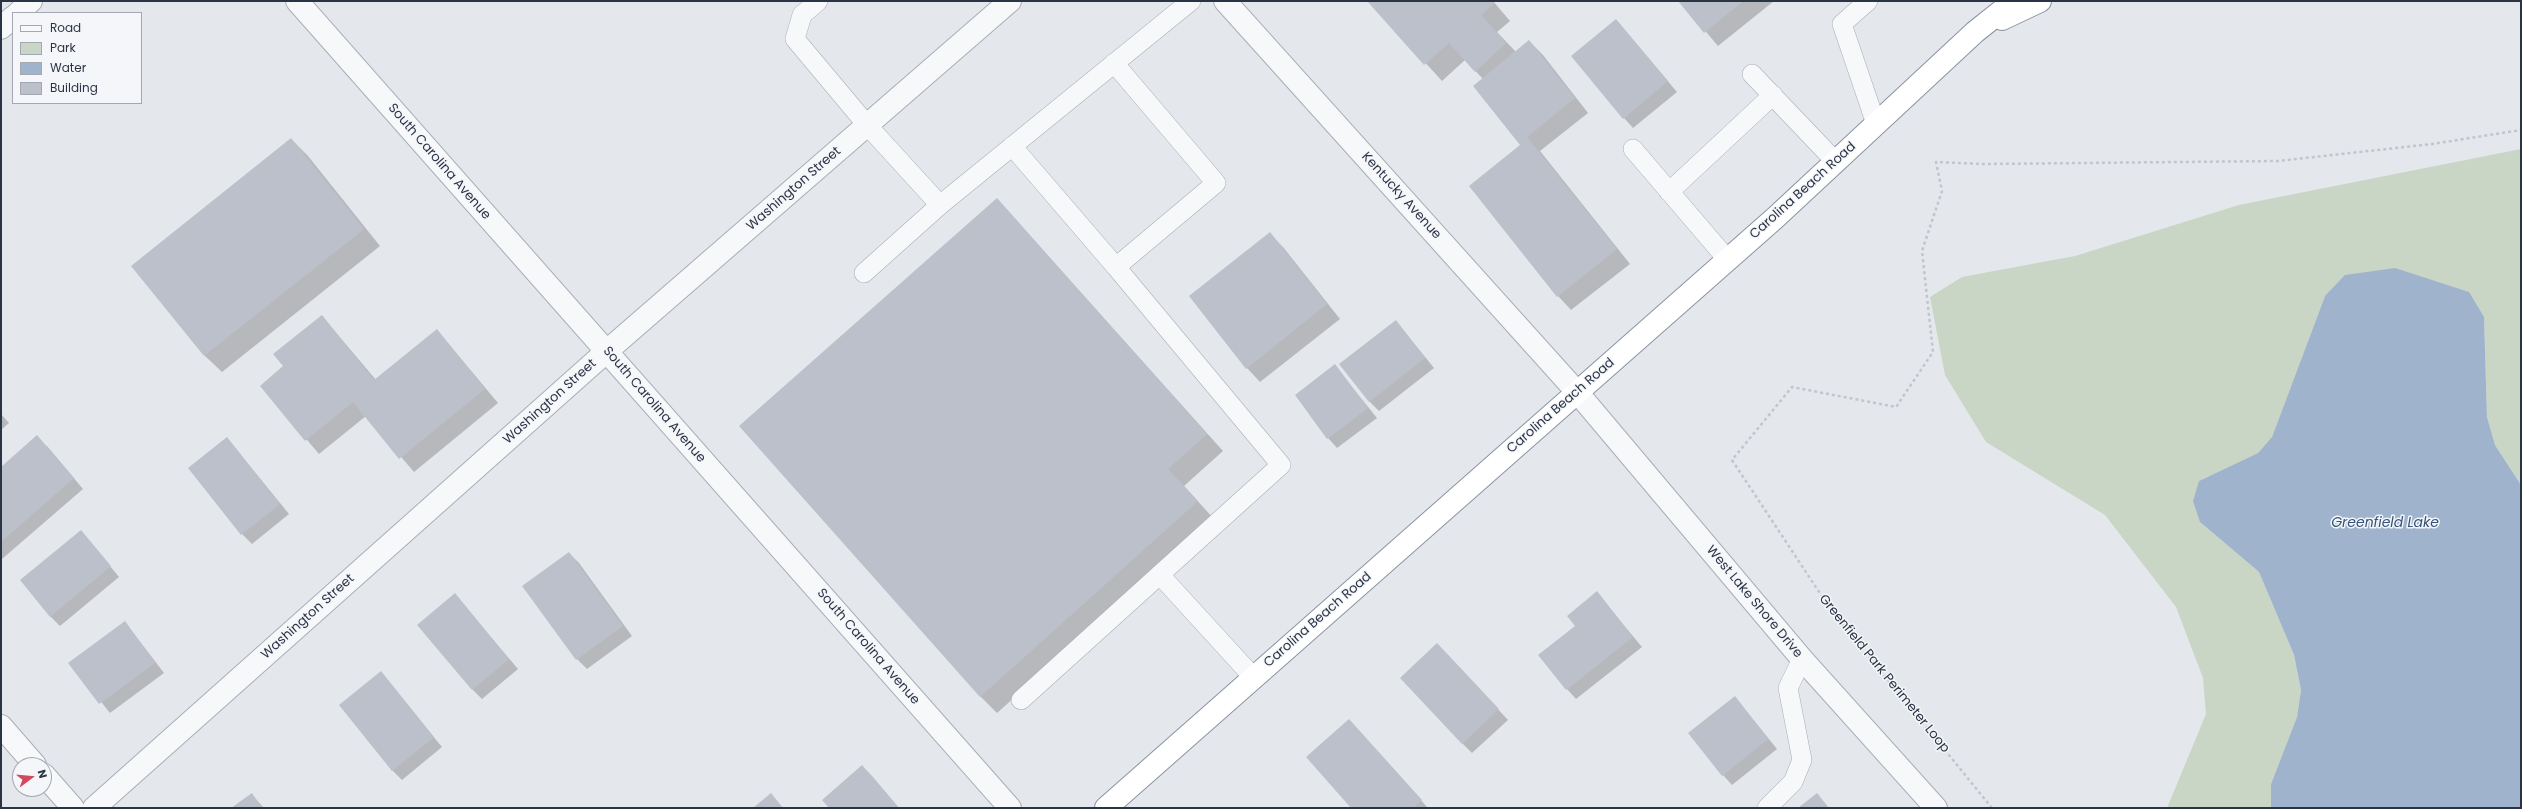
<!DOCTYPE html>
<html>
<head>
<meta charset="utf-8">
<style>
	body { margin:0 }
	#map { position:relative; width:2522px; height:809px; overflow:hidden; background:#e4e7ec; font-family:Poppins,sans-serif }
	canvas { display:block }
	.frame { position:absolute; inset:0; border:2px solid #2b3445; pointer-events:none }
	.legend { position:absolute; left:12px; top:12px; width:130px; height:92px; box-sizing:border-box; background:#f4f6f9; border:1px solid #a4a8b1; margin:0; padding:5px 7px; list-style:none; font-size:12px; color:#2b3445 }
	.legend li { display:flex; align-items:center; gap:8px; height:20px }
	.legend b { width:20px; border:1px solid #a4a8b1 }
	.north { position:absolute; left:12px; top:757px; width:40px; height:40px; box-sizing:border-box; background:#f4f6f9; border:1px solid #a4a8b1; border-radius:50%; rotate:74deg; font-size:11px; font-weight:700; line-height:16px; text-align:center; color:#2b3445 }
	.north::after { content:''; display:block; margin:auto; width:14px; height:18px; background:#d1495b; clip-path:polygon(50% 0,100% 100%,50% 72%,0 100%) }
</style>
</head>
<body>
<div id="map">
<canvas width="2522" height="809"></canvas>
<div class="frame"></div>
<ul class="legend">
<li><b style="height:5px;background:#f7f8fa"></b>Road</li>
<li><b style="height:11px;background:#c9d6c5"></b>Park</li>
<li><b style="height:11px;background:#9fb4cc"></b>Water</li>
<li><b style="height:11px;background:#bbc0ca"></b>Building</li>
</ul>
<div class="north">N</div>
</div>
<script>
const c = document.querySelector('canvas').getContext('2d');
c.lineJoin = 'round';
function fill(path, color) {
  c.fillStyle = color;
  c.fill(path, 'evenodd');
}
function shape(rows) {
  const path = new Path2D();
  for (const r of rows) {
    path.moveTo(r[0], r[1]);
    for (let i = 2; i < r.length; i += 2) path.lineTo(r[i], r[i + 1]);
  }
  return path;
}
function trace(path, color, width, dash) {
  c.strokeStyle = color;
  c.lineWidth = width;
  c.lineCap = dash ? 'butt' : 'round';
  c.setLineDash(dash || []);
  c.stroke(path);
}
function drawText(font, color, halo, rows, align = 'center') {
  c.font = font + ' Poppins,sans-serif';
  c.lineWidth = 3;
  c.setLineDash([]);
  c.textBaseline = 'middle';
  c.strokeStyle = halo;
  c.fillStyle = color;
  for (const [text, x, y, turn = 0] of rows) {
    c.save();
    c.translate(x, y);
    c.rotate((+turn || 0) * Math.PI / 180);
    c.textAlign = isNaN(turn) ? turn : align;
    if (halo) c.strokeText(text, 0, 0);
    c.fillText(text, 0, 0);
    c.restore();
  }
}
fill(shape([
	[2521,149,2521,485,2495,445,2487,417,2484,318,2325,296,2272,437,2258,453,2199,481,2200,522,2259,572,2294,655,2301,690,2297,717,2271,784,2271,808,2167,808,2206,714,2203,678,2176,607,2105,515,1986,442,1945,375,1930,297,1962,277,2075,256,2239,205]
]), '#c9d6c5');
fill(shape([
	[2395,268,2469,292,2484,317,2487,417,2495,445,2521,485,2521,808,2271,808,2271,784,2297,717,2301,690,2294,655,2259,572,2200,522,2193,501,2199,481,2258,453,2272,437,2325,296,2345,275]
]), '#9fb4cc');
fill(shape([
	[1369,1,1493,1,1510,21,1497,32,1516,52,1529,41,1543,55,1588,113,1540,151,1630,264,1571,310,1558,296,1522,145,1483,79,1465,60,1442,81],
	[1680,1,1774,1,1718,46],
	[1616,20,1677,92,1633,128,1624,118],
	[291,139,308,156,380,246,222,372,205,356,133,266],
	[997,199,1223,451,1184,486,1214,519,997,713,980,696],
	[1269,233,1283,247,1340,319,1260,382,1247,368],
	[322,316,376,380,437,330,498,403,414,472,366,416,319,454,261,386,284,366],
	[1396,321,1434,368,1379,411,1369,401],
	[1335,366,1377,418,1337,448,1328,438],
	[1,414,9,423,1,430],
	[227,438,289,514,252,544,242,534],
	[47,446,83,489,2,559,1,468],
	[81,531,119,577,60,626,50,616],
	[569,553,579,563,632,636,587,669,577,659,524,586],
	[1597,593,1642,647,1576,699,1567,689,1576,626],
	[455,595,518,669,482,699,472,689],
	[125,622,164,673,110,713,70,663],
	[1447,654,1508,720,1472,753,1462,743],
	[381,673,442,747,402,780,392,770],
	[1735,697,1777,749,1732,785,1723,775],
	[1358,730,1428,808,1352,808],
	[862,766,872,776,899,808,830,808],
	[252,795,264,808,233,808]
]), '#0003');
fill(shape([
	[1367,1,1492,1,1494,3,1481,15,1506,43,1475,72,1449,43,1424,65],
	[1678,1,1743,1,1704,33],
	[1616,19,1668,81,1623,119,1571,56],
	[1529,40,1575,98,1527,137,1617,249,1557,297,1469,186,1520,145,1473,86],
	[291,138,364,229,204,356,131,266],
	[997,198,1207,434,1168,469,1198,501,980,697,739,426],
	[1270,232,1327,304,1246,369,1189,296],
	[322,315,374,380,437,329,485,389,399,459,353,402,305,441,260,386,283,366,273,354],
	[1396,320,1425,358,1369,402,1339,364],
	[1335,364,1368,408,1327,439,1295,395],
	[37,435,74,478,1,542,1,467],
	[227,437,280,504,241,535,188,468],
	[81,530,111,566,50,617,20,580],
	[569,552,623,626,576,660,522,586],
	[1597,591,1633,637,1566,690,1538,655,1575,626,1567,616],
	[455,593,509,659,472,690,417,625],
	[125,621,155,663,99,704,68,663],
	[1437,643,1499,709,1462,744,1400,678],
	[381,671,434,737,392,771,339,705],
	[1735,696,1768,739,1722,776,1688,733],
	[1349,719,1422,800,1413,808,1351,808,1306,757],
	[862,765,899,808,829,808,822,800],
	[252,793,262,808,231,808],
	[771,793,783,808,753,808],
	[1817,793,1829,808,1798,808]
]), '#bbc0ca');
const lane = shape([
	[818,1,802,15,795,39,867,125,940,205],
	[1868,1,1842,24,1876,124],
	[1752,74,1835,161],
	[1012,146,1116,267],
	[1633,149,1727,259],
	[1669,192,1773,95],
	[864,273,940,205,1191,1],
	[1160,575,1254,678],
	[1021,700,1281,465,1116,267,1216,183,1114,63],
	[1767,808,1793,782,1802,760,1788,688,1802,659]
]);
const street = shape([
	[297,1,1010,808],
	[1225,1,1577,392,1802,659,1936,808],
	[18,13,31,1],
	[1,28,13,17],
	[1,726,35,765],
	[44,775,73,808],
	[94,808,607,351,1010,1]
]);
const highway = shape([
	[2002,19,2040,1],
	[1106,808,1775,218,1975,32,2014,1]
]);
trace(lane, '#a9aeb7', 20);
trace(street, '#a9aeb7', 24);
trace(highway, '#8b94a3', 24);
trace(shape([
	[1992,808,1831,610,1732,460,1792,387,1896,407,1933,352,1922,251,1942,191,1936,162,1984,164,2278,161,2432,144,2521,130]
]), '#c2c5cb', 2.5, [3, 3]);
trace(lane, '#f7f8fa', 19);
trace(street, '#f7f8fa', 22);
trace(highway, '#fff', 22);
drawText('13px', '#2b3445', '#f4f6f9', [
	["South Carolina Avenue",439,162,49],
	["Washington Street",794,189,-41],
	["Carolina Beach Road",1803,191,-42],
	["Kentucky Avenue",1401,196,48],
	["Washington Street",550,402,-42],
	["South Carolina Avenue",654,405,49],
	["Carolina Beach Road",1561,406,-41],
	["West Lake Shore Drive",1754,602,50],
	["Washington Street",308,617,-42],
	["Carolina Beach Road",1318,620,-41],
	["South Carolina Avenue",868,647,49],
	["Greenfield Park Perimeter Loop",1884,674,51]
]);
drawText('italic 14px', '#34527a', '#f4f6f9', [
	["Greenfield Lake",2385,523]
]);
</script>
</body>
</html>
